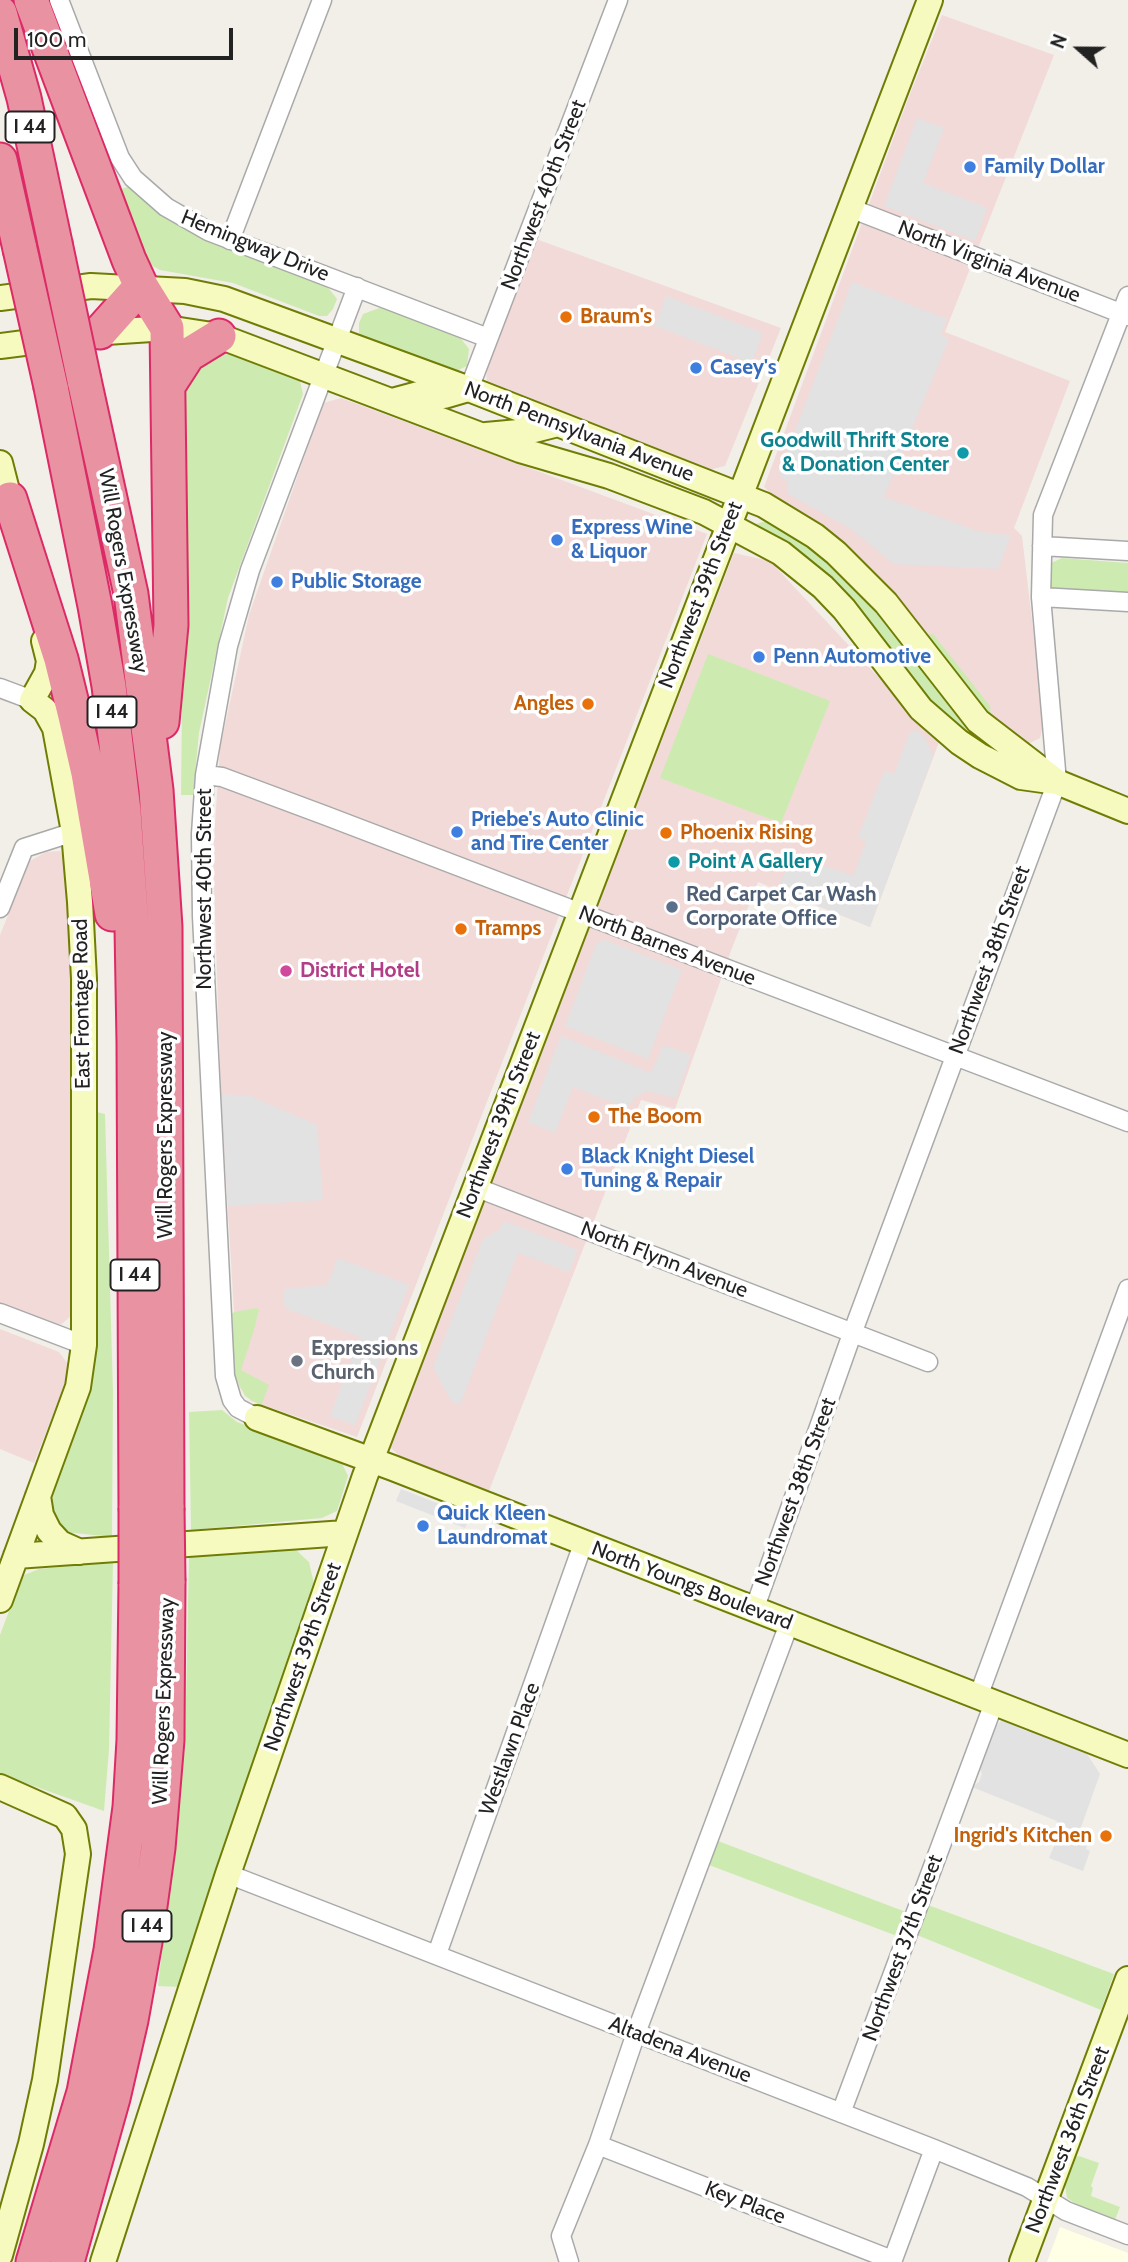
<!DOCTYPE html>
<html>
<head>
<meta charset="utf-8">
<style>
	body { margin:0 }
	#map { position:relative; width:1128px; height:2262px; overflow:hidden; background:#f2efe9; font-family:Cabin,sans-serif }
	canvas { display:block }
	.north { position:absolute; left:1044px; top:14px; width:70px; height:70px; -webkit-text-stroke:5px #fff; paint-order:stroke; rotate:291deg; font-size:19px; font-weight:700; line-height:28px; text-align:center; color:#222 }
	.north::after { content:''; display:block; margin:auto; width:24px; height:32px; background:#222; clip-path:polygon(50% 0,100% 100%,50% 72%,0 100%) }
	.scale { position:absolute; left:14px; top:28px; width:219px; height:32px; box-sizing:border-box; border:4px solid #222; border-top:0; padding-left:9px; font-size:21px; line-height:24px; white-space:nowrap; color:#222; -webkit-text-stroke:5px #fff; paint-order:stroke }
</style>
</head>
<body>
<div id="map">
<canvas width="1128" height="2262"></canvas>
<div class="north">N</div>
<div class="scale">100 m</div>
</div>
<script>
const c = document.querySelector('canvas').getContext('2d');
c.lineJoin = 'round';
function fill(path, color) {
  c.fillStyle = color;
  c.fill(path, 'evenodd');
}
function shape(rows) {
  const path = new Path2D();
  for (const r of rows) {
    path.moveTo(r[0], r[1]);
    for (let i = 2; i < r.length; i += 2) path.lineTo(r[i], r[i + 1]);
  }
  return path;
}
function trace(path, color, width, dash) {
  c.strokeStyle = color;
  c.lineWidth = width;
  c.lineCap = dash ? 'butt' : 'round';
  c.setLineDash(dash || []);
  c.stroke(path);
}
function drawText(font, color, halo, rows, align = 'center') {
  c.font = font + ' Cabin,sans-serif';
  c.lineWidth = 7;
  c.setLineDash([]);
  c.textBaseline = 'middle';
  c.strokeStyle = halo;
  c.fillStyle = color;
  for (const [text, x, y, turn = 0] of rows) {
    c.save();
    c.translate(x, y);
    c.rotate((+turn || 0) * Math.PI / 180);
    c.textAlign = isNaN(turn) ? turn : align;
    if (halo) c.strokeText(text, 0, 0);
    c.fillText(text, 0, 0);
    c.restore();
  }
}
fill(shape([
	[942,15,1054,55,945,332,1070,381,1014,528,1022,536,1044,722,1040,738,1028,744,1016,739,980,711,856,555,830,531,778,500,764,487,908,99],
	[536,239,781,328,725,466,705,471,487,384,486,365],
	[341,398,707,534,357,1437,251,1401,239,1387,235,1376,234,1312,221,1094,213,855,220,748,249,615,323,403],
	[734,553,770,561,939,742,870,927,758,882,732,948,675,1109,641,1100,487,1496,409,1465,390,1447],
	[60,851,71,872,74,1313,62,1324,52,1326,0,1305,0,935,30,861,46,852],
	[0,1329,59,1352,71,1368,34,1463,0,1449]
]), '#f2dad9');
fill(shape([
	[1060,2227,1128,2253,1128,2262,1047,2262]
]), '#ffffe5');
fill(shape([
	[131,186,151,207,167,219,196,235,326,285,337,299,333,309,327,316,319,316,233,283,160,270,143,261,113,191],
	[382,307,459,336,469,349,467,366,448,375,367,343,359,333,359,323,363,314],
	[233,351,292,372,300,381,303,394,228,598,199,733,193,795,181,795,185,428,183,381,213,352],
	[766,521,798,540,824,559,845,580,882,610,1012,759,964,736,756,528,756,524],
	[1062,558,1128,563,1128,596,1055,592,1048,586,1051,563],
	[933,634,990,706,991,715,987,717,925,635],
	[708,654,830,701,781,823,660,778],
	[97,1112,105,1114,113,1392,112,1537,65,1532,55,1517,52,1495,89,1389,96,1351],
	[256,1308,259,1310,254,1330,241,1370,269,1385,261,1406,245,1396,235,1376,231,1315,234,1312],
	[222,1410,237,1422,341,1461,348,1476,337,1511,322,1518,191,1530,189,1412],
	[296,1550,309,1562,315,1588,179,1987,158,1986,185,1748,189,1554],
	[113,1562,109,1749,104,1811,0,1774,0,1635,22,1576,39,1569],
	[718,1841,906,1912,897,1936,709,1865],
	[928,1905,1114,1974,1101,2010,917,1935],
	[1079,2156,1099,2163,1091,2186,1093,2188,1091,2196,1120,2207,1115,2220,1082,2208,1067,2198,1065,2185,1076,2157]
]), '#cdebb0');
fill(shape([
	[917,118,944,128,923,183,987,208,975,241,884,206],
	[852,282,947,319,941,335,949,339,884,497,980,532,1011,535,998,569,894,564,851,529,788,494,787,481,778,475],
	[666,296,763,333,752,363,655,326],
	[916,730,926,739,933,756,870,927,778,889,792,854,853,876,866,841,858,837,884,771,894,774,910,732],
	[602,939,682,970,648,1059,565,1026,597,942,601,943],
	[561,1036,651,1073,663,1045,691,1055,676,1098,647,1091,635,1097,627,1108,573,1087,555,1133,528,1122],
	[221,1094,250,1096,317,1125,323,1200,228,1206],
	[504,1221,578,1250,569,1272,518,1253,460,1405,451,1401,433,1367,483,1239,499,1230],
	[338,1258,409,1285,355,1425,330,1416,360,1337,285,1308,283,1289,327,1285],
	[401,1489,470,1516,465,1528,396,1501],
	[1007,1719,1016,1722,1019,1728,1023,1730,1027,1731,1032,1727,1082,1746,1100,1774,1080,1830,1084,1832,1080,1842,1087,1844,1086,1849,1090,1851,1083,1871,1049,1858,1059,1834,1057,1821,972,1787,979,1782,982,1774,979,1767,995,1727,1001,1721]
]), '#e2e2e2');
const street = shape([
	[59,0,120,158,133,178,166,207,208,231,488,338],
	[850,208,1128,316],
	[230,240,322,0],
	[469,389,618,0],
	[1042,546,1128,551],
	[1041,597,1128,602],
	[0,688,32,700],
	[205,775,222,777,324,815,1128,1122],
	[0,908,24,848,74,832],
	[475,1187,928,1362],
	[0,1313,84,1345],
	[257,1418,238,1408,232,1400,225,1376,202,916,201,834,205,775,228,646,250,570,357,287],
	[754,1610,852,1334,1057,782,1041,597,1043,515,1128,296],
	[978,1697,1128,1289],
	[228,1874,934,2149,1027,2187,1066,2211,1128,2235],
	[437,1954,583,1544],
	[841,2113,994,1703],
	[598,2145,892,2260],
	[569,2262,561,2236,598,2145,636,2033,789,1624],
	[892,2262,934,2149]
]);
const secondary = shape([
	[0,298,91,286,185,291,224,299,469,389,764,505,815,536,836,553,886,603,978,721,1056,781],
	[91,333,167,328,219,336,520,450,609,476,704,512,781,553,823,587,844,609,921,709,959,742,980,756,1021,777,1057,782,1128,811],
	[0,346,55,339],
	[392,401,418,394,444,396,468,389],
	[486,435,530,431,558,424],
	[0,463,13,514],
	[257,1418,393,1468,1128,1755],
	[38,1496,41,1515,49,1531,60,1543,80,1552],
	[16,1556,345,1533],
	[0,1600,78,1387,84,1345,84,979,80,902,74,832,55,728,45,710,32,700,47,673,49,661,44,641],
	[0,1787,65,1816,74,1829,78,1854,45,2080,31,2144,0,2255],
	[103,2262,228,1874,365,1476,930,0],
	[1022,2262,1128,1979]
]);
const highway = shape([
	[31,0,129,260,141,286,167,328,171,625,162,722],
	[0,13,24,98,55,243],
	[0,160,20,249],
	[100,332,141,286],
	[84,380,131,594,156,790,165,927,167,1508],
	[168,386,188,355,219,336],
	[51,387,95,606,109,686,124,811,132,928,134,1042,136,1508],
	[10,499,61,659,75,716,88,773,112,914],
	[33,2262,84,2092,111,1950,130,1807,134,1740,136,1584],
	[67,2262,113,2098,131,2020,145,1942,158,1848,167,1740,168,1581]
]);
trace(street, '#a9a9a9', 21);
trace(secondary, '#707d05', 28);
trace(highway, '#dc2a67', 37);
trace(street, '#fff', 18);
trace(secondary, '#f7fabf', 24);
trace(highway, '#e892a2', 33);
const highwayBridge = shape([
	[55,243,84,380],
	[20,249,51,387],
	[136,1508,136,1584],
	[167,1508,168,1581]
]);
trace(highwayBridge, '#dc2a67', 37, []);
trace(highwayBridge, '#e892a2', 33);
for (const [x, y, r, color] of [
	[970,167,7,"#3f7fe0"],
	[566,317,7,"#e8710a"],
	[696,368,7,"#3f7fe0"],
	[963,453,7,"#0f9aa8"],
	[557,540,7,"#3f7fe0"],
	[277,582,7,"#3f7fe0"],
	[759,657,7,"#3f7fe0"],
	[588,704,7,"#e8710a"],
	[457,832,7,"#3f7fe0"],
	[666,833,7,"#e8710a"],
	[674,862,7,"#0f9aa8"],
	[672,907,7,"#5c6f8a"],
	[461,929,7,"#e8710a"],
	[286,971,7,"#d1479c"],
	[594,1117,7,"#e8710a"],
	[567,1169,7,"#3f7fe0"],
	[297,1361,7,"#6b7280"],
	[423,1526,7,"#3f7fe0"],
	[1106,1836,7,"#e8710a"]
]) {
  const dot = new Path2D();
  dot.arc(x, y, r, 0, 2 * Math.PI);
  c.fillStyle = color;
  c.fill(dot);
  trace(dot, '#fff', 2.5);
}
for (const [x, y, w] of [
	[30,127,49],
	[112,712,49],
	[135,1275,49],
	[147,1926,49]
]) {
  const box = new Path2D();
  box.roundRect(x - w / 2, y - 15.5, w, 31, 5);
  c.fillStyle = '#fff';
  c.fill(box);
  trace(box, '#222', 2);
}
drawText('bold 19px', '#222', null, [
	["I 44",30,127],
	["I 44",112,712],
	["I 44",135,1275],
	["I 44",147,1926]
]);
drawText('bold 21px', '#366cbe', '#fff', [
	["Family Dollar",984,167],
	["Casey's",710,368],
	["Express Wine",571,528],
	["& Liquor",571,552],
	["Public Storage",291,582],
	["Penn Automotive",773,657],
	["Priebe's Auto Clinic",471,820],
	["and Tire Center",471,844],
	["Black Knight Diesel",581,1157],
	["Tuning & Repair",581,1181],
	["Quick Kleen",437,1514],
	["Laundromat",437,1538]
], 'left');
drawText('21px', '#222', '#fff', [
	["Northwest 40th Street",544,195,-69],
	["Hemingway Drive",255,246,22],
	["North Virginia Avenue",989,262,21],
	["North Pennsylvania Avenue",579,432,21],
	["Will Rogers Expressway",123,571,80],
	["Northwest 39th Street",701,595,-69],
	["Northwest 40th Street",205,889,-90],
	["North Barnes Avenue",667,946,21],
	["Northwest 38th Street",990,960,-70],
	["East Frontage Road",82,1004,-91],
	["Northwest 39th Street",499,1125,-69],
	["Will Rogers Expressway",166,1135,-90],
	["North Flynn Avenue",664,1260,21],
	["Northwest 38th Street",796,1492,-70],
	["North Youngs Boulevard",692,1586,21],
	["Northwest 39th Street",303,1657,-71],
	["Will Rogers Expressway",164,1701,-88],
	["Westlawn Place",510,1749,-70],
	["Northwest 37th Street",903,1948,-70],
	["Altadena Avenue",680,2050,21],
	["Northwest 36th Street",1068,2140,-69],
	["Key Place",745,2203,21]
]);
drawText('bold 21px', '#c56008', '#fff', [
	["Braum's",580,317],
	["Angles",574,704,"right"],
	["Phoenix Rising",680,833],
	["Tramps",475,929],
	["The Boom",608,1117],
	["Ingrid's Kitchen",1092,1836,"right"]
], 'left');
drawText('bold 21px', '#0d838f', '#fff', [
	["Goodwill Thrift Store",949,441],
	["& Donation Center",949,465],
	["Point A Gallery",688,862,"left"]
], 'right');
drawText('bold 21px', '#4e5e75', '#fff', [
	["Red Carpet Car Wash",686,895],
	["Corporate Office",686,919]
], 'left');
drawText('bold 21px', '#b23c85', '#fff', [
	["District Hotel",300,971]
], 'left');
drawText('bold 21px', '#5b616d', '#fff', [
	["Expressions",311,1349],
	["Church",311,1373]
], 'left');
</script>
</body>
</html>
